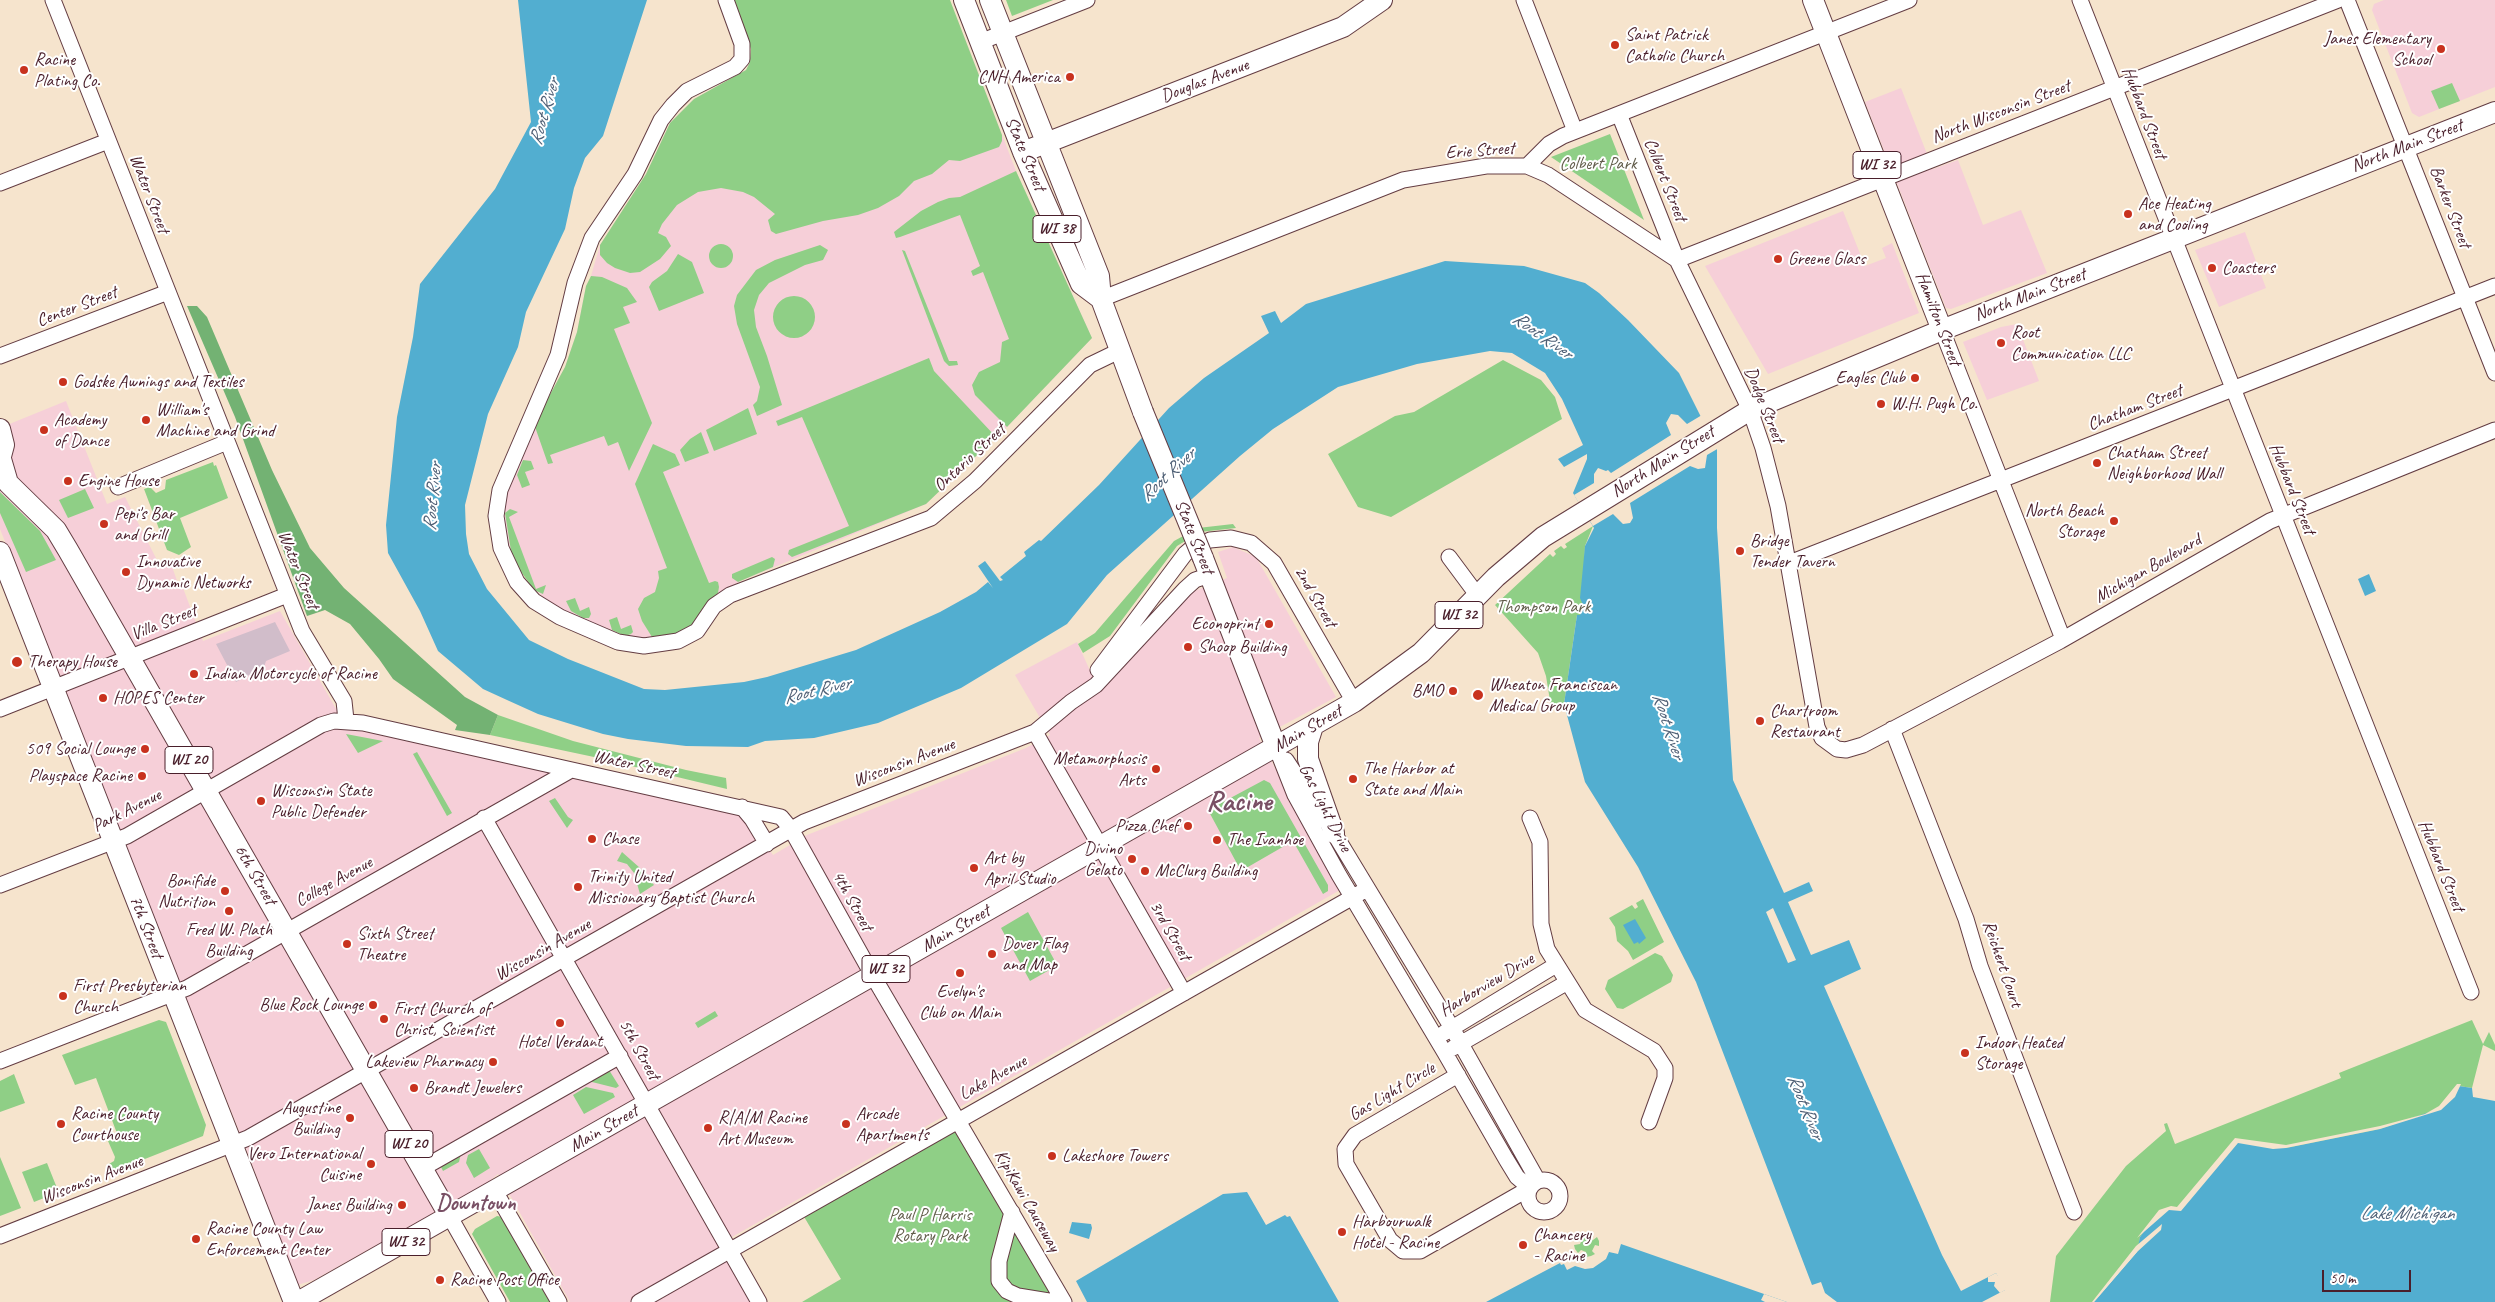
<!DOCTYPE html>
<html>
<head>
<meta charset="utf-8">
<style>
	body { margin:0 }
	#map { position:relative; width:2495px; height:1302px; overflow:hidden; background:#f6e4cd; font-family:Caveat,sans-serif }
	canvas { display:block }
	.scale { position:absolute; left:2322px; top:1270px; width:89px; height:22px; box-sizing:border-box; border:2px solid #4a1f2b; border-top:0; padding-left:6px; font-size:15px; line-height:18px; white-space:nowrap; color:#4a1f2b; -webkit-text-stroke:4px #fff; paint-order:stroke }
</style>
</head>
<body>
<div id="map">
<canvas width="2495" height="1302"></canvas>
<div class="scale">50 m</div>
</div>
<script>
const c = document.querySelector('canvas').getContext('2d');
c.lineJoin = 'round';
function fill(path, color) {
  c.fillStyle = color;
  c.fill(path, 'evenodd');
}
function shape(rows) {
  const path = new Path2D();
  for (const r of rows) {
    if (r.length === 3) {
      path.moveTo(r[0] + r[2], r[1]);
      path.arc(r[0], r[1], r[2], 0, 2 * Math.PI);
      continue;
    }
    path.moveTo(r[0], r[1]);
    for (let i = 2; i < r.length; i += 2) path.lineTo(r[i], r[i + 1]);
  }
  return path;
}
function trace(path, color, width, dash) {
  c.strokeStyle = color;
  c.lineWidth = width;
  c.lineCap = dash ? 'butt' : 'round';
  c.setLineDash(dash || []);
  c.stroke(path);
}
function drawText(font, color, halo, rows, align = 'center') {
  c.font = font + ' Caveat,sans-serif';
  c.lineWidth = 4;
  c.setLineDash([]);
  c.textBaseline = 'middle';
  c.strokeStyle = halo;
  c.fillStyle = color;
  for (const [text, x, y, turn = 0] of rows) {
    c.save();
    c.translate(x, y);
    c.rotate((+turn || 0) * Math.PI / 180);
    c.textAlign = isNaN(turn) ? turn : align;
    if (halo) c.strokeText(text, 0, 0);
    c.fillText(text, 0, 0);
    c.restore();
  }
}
fill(shape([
	[734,0,964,36,1016,171,1092,338,1007,427,926,504,743,580,717,594,694,624,675,634,641,641,587,622,551,604,532,587,512,555,504,529,502,507,534,424,565,367,577,332,586,286,591,276,600,245,646,174,670,123,694,99,746,70,750,62,751,49],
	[2384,0,2495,0,2495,87,2419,117,2412,113,2372,10,2374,4],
	[1901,88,1933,169,1958,160,1983,225,2021,210,2047,273,1951,309,1946,308,1865,102],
	[1843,211,1865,266,1886,258,1882,248,1892,243,1919,313,1768,374,1705,266],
	[2245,232,2266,288,2219,307,2195,250],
	[2017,324,2039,381,1987,400,1963,342,2001,327],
	[66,401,107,504,125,497,161,568,171,564,180,589,183,588,203,641,280,611,347,728,743,813,748,818,773,855,807,835,1026,748,1050,735,1015,675,1077,642,1097,686,1187,594,1227,578,1218,552,1233,547,1256,557,1336,697,1259,738,1340,890,718,1245,750,1302,570,1302,498,1174,487,1183,314,1280,297,1285,247,1151,0,529,0,473,7,425]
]), '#f6cfd8');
fill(shape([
	[275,622,290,651,266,661,264,667,236,682,216,644]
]), '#d1bdca');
fill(shape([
	[734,0,950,0,1002,135,1002,141,999,147,960,161,949,160,932,174,914,181,899,196,878,208,858,215,823,221,776,234,771,231,768,220,775,214,754,197,743,192,721,188,698,192,677,205,662,224,658,233,666,237,671,246,660,259,640,272,630,273,615,268,607,263,600,255,600,245,646,174,670,123,694,99,746,70,750,62,751,49],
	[1006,0,1053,0,1012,16],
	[2452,83,2460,101,2439,109,2431,91],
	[1610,134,1644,220,1551,157],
	[1016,171,1092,338,1007,427,975,395,972,385,979,372,1000,362,1002,342,1009,339,983,272,973,276,971,271,980,266,960,215,900,237,896,238,894,232,921,211,938,202,949,198,960,197],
	[721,256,12],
	[820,245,828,250,823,260,805,265,769,283,759,295,754,310,756,327,767,356,782,405,757,416,753,405,757,401,760,387,737,324,734,306,737,295,756,270,775,260],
	[902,250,905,251,949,361,957,361,958,365,949,366,944,361],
	[678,254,692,262,704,293,659,311,649,287,652,282,667,271],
	[591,276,602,277,627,288,637,302,623,307,630,323,614,329,652,423,629,471,618,442,608,446,604,436,550,455,553,463,548,464,534,424,565,367,577,332,586,286],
	[794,317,21],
	[929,358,934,371,996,437,926,504,792,557,788,554,789,550,849,526,802,417,778,426,776,421],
	[1503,360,1541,380,1555,397,1562,419,1391,517,1358,507,1328,454,1395,416,1414,412],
	[748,408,757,434,714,451,706,430],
	[701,432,709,453,685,462,680,450,690,439],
	[653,444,675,454,680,465,663,472,709,583,715,581,718,582,719,587,718,593,709,601,690,627,677,634,659,638,652,637,642,621,638,609,644,598,655,592,659,578,658,571,667,568,635,484],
	[523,460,531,461,534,469,525,472,530,485,522,488,517,475],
	[213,462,214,466,216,465,228,498,180,518,191,547,179,555,167,550,144,489,150,487,156,493,165,489,166,480],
	[85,489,94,508,68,518,59,500],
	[0,492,40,531,56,560,26,572,0,513],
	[510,509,518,512,509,517,536,589,546,585,543,594,534,590,517,566,511,551,505,513],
	[1233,524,1236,528,1200,532,1177,546,1110,636,1083,653,1078,644,1095,633,1174,541,1198,528],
	[1593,526,1585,546,1583,605,1580,615,1577,615,1564,704,1551,707,1546,676,1538,653,1495,605,1550,554,1553,557,1556,554,1554,551,1561,546,1564,549,1567,547,1565,544],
	[772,557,775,559,773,567,738,582,732,578,732,574],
	[575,598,580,611,589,607,591,614,589,618,583,618,571,611,566,601],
	[617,617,621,629,631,625,633,632,631,634,625,636,612,630,609,620],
	[498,715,573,741,686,770,726,778,727,789,594,757,490,735],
	[346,734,383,741,358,753],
	[417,752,452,813,447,816,413,754],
	[1264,780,1270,783,1328,885,1328,891,1323,894,1293,841,1241,871,1208,810],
	[555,798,568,817,573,820,567,828,549,801],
	[622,852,640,868,654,885,640,894,634,873,627,864,617,861],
	[1643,899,1664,942,1633,960,1628,951,1617,941,1615,927,1609,918,1632,905,1635,909,1638,907,1636,903],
	[1028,912,1056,963,1053,968,1030,981,1001,928],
	[1655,953,1662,956,1673,975,1671,982,1623,1009,1617,1008,1605,989,1608,980],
	[715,1011,718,1016,698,1028,695,1023],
	[159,1020,166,1022,206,1125,203,1136,112,1172,109,1164,114,1161,115,1157,108,1141,118,1136,96,1078,75,1085,62,1055],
	[2472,1020,2483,1044,2489,1032,2495,1045,2495,1051,2483,1045,2472,1088,2459,1086,2441,1108,2178,1210,2150,1223,2140,1237,2139,1246,2094,1302,2050,1302,2056,1256,2126,1166,2166,1131,2164,1124,2167,1123,2175,1144,2341,1078,2339,1073],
	[609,1070,619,1086,616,1088,588,1081],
	[14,1074,25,1103,0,1112,0,1081],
	[586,1087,613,1093,615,1097,584,1114,573,1095],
	[957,1120,1063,1302,802,1302,841,1279,800,1210],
	[479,1149,490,1168,474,1178,466,1163,468,1155],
	[461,1153,459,1162,443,1171,439,1163],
	[0,1157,21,1208,0,1216],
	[47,1163,57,1188,53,1190,54,1194,34,1202,22,1172],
	[497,1216,503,1217,551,1302,510,1302,472,1234,475,1229],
	[1583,1233,1588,1233,1587,1238,1593,1240,1597,1237,1599,1241,1599,1246,1595,1245,1592,1251,1595,1254,1591,1256,1586,1257,1586,1252,1581,1250,1578,1253,1575,1249,1574,1245,1580,1244,1582,1240,1579,1236]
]), '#8fcf86');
fill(shape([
	[187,306,197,306,207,317,272,470,310,548,344,588,465,697,498,715,490,735,455,730,457,725,393,679,379,659,350,624,325,610,307,616,235,417]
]), '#73b273');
fill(shape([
	[518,0,647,0,603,136,585,158,574,188,565,229,526,312,518,347,488,414,465,505,466,534,469,554,487,589,529,640,568,659,644,689,665,690,744,682,767,677,856,650,940,612,976,592,988,582,993,588,978,566,985,561,1000,581,1003,580,1000,577,1026,556,1024,552,1039,540,1041,541,1099,485,1169,408,1204,378,1269,333,1261,316,1275,311,1281,323,1306,304,1445,261,1524,266,1585,283,1599,293,1628,320,1679,373,1717,449,1717,528,1733,780,1784,893,1809,882,1813,891,1788,902,1811,955,1849,940,1861,969,1824,986,1942,1255,1961,1291,1996,1273,2005,1290,1982,1302,1837,1302,1825,1293,1821,1282,1812,1285,1696,982,1638,867,1585,782,1564,704,1577,615,1580,615,1583,605,1580,598,1585,546,1594,528,1573,493,1587,459,1587,454,1564,467,1558,459,1583,445,1562,399,1545,373,1512,353,1490,351,1417,364,1338,387,1273,429,1240,456,1107,575,1067,624,961,688,878,723,814,738,765,741,748,747,686,746,628,739,603,734,538,714,507,700,483,689,438,651,420,611,388,553,386,525,397,417,413,337,420,284,495,189,531,122],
	[2369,574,2376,591,2365,596,2358,579],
	[1635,919,1646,938,1639,944,1638,942,1634,944,1623,925],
	[2459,1086,2472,1088,2473,1097,2495,1101,2495,1302,2094,1302,2137,1252,2140,1237,2150,1223,2161,1212,2171,1208,2178,1210,2236,1140,2286,1148,2380,1129,2441,1108],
	[1247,1192,1266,1225,1285,1215,1287,1217,1290,1216,1339,1302,1087,1302,1076,1281,1223,1194],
	[1072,1222,1091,1224,1092,1228,1089,1239,1069,1233],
	[1621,1244,1787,1302,1486,1302,1560,1263,1561,1265,1564,1264,1567,1270,1575,1266,1585,1269,1593,1268,1606,1259,1609,1252,1618,1254]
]), '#52aed0');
fill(shape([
	[1671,414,1678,415,1687,424,1702,415,1719,448,1707,455,1705,468,1698,469,1690,466,1630,503,1633,518,1630,523,1623,524,1613,514,1593,526,1574,495,1594,483,1594,474,1598,468,1606,471,1608,470,1611,473,1671,435,1666,423],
	[1773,908,1796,960,1788,963,1766,912],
	[2457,1084,2461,1084,2455,1097,2441,1110,2380,1129,2286,1148,2273,1149,2238,1143,2181,1211,2169,1210,2137,1238,2159,1210,2171,1206,2177,1207,2235,1138,2286,1145,2380,1126,2425,1114,2439,1106],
	[2162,1224,2161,1230,2137,1252,2094,1302,2092,1302,2136,1246],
	[1996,1273,2007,1289,2000,1293,1994,1286,1995,1282,1988,1282,1988,1277],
	[1764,1294,1787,1302,1765,1302,1761,1300]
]), '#f6e4cd');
const minor = shape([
	[53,0,302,631,344,701,346,720],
	[726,0,742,44,742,59,735,67,687,91,673,105,661,120,635,174,592,238,575,283,558,355,500,490,496,516,501,548,517,582,534,601,560,617,618,642,644,646,678,641,697,631,714,606,730,595,931,518,975,481,1090,365,1119,351],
	[1524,0,1575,131],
	[2080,0,2471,992],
	[2347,0,2495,373],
	[980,42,1087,0],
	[1619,114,1677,260,1750,410,1763,448,1778,506,1817,727,1822,738,1837,749,1846,750,1863,745,2060,641,2270,521,2495,430],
	[1527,166,1549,144,1563,136,1909,0],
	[0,183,108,141],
	[1677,260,2338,0],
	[1101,299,1403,180,1486,166,1527,166,1548,175,1677,260],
	[1942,330,2063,639],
	[0,356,168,292],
	[118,487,227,442],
	[1449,557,1478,596],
	[1787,564,2495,286],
	[1098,670,1185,554,1192,548,1210,540,1231,538,1251,543,1274,563,1354,702],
	[0,709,287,595],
	[1892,729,1966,919,1980,966,2074,1212],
	[1035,732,1184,993],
	[1276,747,1295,795,1339,875,1445,1053,1506,1159,1517,1177,1530,1188,1420,1251,1403,1251,1390,1240,1346,1164,1345,1149,1355,1135,1458,1075],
	[1286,760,1334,833,1452,1028,1538,1181],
	[742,807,752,819,767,844],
	[484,818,759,1302],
	[1530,818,1540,842,1541,924,1547,949,1585,1010,1654,1051,1665,1068,1665,1078,1649,1122],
	[0,885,127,836,321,725,334,721,363,723,781,817,791,829,873,976,1064,1302],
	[1444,1033,1556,965],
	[1453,1048,1566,983],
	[0,1061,187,988,571,770],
	[423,1168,620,1056],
	[1544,1196,16],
	[495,1191,559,1302],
	[1012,1212,999,1261,999,1281,1007,1291,1018,1296,1055,1302],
	[450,1217,498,1302],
	[0,1236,248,1138,804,822,1035,732,1071,702,1096,685,1185,589,1195,580,1210,575],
	[639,1302,1367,889]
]);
const major = shape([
	[964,0,1023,152,1081,284,1101,299],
	[990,0,1099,276,1101,299,1143,412],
	[1813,0,1942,330],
	[1023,152,1343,27,1382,0],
	[0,429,4,445,0,460],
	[1,459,8,483,56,530,68,550,450,1217],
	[0,552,294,1302],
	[1203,558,1276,747],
	[1313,726,1308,742,1308,759,1334,833],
	[298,1302,1354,702,1421,653,1496,577,1543,537,1750,410,1942,330,2495,112]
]);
trace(minor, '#643d43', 17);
trace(major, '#643d43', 22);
trace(minor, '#fff', 15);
trace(major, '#fff', 20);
const majorBridge = shape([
	[1143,412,1203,558]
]);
trace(majorBridge, '#643d43', 22, []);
trace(majorBridge, '#fff', 20);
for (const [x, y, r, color] of [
	[1615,45,5,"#c8321e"],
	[2441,49,5,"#c8321e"],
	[24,70,5,"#c8321e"],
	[1070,77,5,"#c8321e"],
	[2128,214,5,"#c8321e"],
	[1778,259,5,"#c8321e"],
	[2212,268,5,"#c8321e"],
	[2001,343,5,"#c8321e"],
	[1915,378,5,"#c8321e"],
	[63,382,5,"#c8321e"],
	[1881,404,5,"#c8321e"],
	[146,420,5,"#c8321e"],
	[44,430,5,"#c8321e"],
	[2097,463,5,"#c8321e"],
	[68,481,5,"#c8321e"],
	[2114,521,5,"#c8321e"],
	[104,524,5,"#c8321e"],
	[1740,551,5,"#c8321e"],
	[126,572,5,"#c8321e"],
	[1269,624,5,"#c8321e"],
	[1188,647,5,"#c8321e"],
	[17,662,6,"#c8321e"],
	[194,674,5,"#c8321e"],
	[1453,691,5,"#c8321e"],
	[1478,695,6,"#c8321e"],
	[103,698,5,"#c8321e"],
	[1760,721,5,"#c8321e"],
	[145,749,5,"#c8321e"],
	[1156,769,5,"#c8321e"],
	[142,776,5,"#c8321e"],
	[1353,779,5,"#c8321e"],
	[261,801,5,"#c8321e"],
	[1188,826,5,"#c8321e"],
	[592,839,5,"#c8321e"],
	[1217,840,5,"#c8321e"],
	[1132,859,5,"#c8321e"],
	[974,868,5,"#c8321e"],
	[1145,871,5,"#c8321e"],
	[578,887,5,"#c8321e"],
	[225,891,5,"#c8321e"],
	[229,911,5,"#c8321e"],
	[347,944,5,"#c8321e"],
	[992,954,5,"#c8321e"],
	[960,973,5,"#c8321e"],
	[63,996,5,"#c8321e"],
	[373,1005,5,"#c8321e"],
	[384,1019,5,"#c8321e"],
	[560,1023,5,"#c8321e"],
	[1965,1053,5,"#c8321e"],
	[493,1062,5,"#c8321e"],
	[414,1088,5,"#c8321e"],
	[350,1118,5,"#c8321e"],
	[61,1124,5,"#c8321e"],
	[846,1124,5,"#c8321e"],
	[708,1128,5,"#c8321e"],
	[1052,1156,5,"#c8321e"],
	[371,1164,5,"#c8321e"],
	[402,1205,5,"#c8321e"],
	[1342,1232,5,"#c8321e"],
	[196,1239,5,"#c8321e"],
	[1523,1245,5,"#c8321e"],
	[440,1280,5,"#c8321e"]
]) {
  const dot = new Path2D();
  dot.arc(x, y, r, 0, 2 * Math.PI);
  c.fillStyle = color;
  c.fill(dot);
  trace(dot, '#fff', 2);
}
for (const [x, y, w] of [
	[1877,165,48],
	[1057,229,48],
	[1459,615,48],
	[189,760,48],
	[886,969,48],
	[409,1144,48],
	[406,1242,48]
]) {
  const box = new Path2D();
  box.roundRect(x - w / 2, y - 13.5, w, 27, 4);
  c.fillStyle = '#fff';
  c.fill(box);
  trace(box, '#4a1f2b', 1);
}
drawText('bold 16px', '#4a1f2b', null, [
	["WI 32",1877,165],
	["WI 38",1057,229],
	["WI 32",1459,615],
	["WI 20",189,760],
	["WI 32",886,969],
	["WI 20",409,1144],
	["WI 32",406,1242]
]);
drawText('18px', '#4a1f2b', '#fff', [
	["Saint Patrick",1625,35],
	["Catholic Church",1625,56],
	["Janes Elementary",2431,39,"right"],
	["School",2431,60,"right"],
	["Racine",34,60],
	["Plating Co.",34,81],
	["CNH America",1060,77,"right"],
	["Ace Heating",2138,204],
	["and Cooling",2138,225],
	["Greene Glass",1788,259],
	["Coasters",2222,268],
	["Root",2011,333],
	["Communication LLC",2011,354],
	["Eagles Club",1905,378,"right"],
	["Godske Awnings and Textiles",73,382],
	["W.H. Pugh Co.",1891,404],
	["William's",156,410],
	["Machine and Grind",156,431],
	["Academy",54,420],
	["of Dance",54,441],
	["Chatham Street",2107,453],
	["Neighborhood Wall",2107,474],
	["Engine House",78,481],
	["North Beach",2104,511,"right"],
	["Storage",2104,532,"right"],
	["Pepi's Bar",114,514],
	["and Grill",114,535],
	["Bridge",1750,541],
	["Tender Tavern",1750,562],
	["Innovative",136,562],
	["Dynamic Networks",136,583],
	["Econoprint",1259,624,"right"],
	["Shoop Building",1198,647],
	["Therapy House",28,662],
	["Indian Motorcycle of Racine",204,674],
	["Wheaton Franciscan",1489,685],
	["Medical Group",1489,706],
	["BMO",1443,691,"right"],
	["HOPES Center",113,698],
	["Chartroom",1770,711],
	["Restaurant",1770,732],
	["509 Social Lounge",135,749,"right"],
	["Metamorphosis",1146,759,"right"],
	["Arts",1146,780,"right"],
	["The Harbor at",1363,769],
	["State and Main",1363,790],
	["Playspace Racine",132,776,"right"],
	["Wisconsin State",271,791],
	["Public Defender",271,812],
	["Pizza Chef",1178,826,"right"],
	["Chase",602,839],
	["The Ivanhoe",1227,840],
	["Divino",1122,849,"right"],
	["Gelato",1122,870,"right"],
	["Art by",984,858],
	["April Studio",984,879],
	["McClurg Building",1155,871],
	["Trinity United",588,877],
	["Missionary Baptist Church",588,898],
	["Bonifide",215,881,"right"],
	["Nutrition",215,902,"right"],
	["Fred W. Plath",229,930,"center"],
	["Building",229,951,"center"],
	["Sixth Street",357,934],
	["Theatre",357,955],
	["Dover Flag",1002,944],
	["and Map",1002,965],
	["First Presbyterian",73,986],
	["Church",73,1007],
	["Evelyn's",960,992,"center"],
	["Club on Main",960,1013,"center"],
	["Blue Rock Lounge",363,1005,"right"],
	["First Church of",394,1009],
	["Christ, Scientist",394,1030],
	["Hotel Verdant",560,1042,"center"],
	["Indoor Heated",1975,1043],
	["Storage",1975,1064],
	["Lakeview Pharmacy",483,1062,"right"],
	["Brandt Jewelers",424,1088],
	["Augustine",340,1108,"right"],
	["Building",340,1129,"right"],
	["Racine County",71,1114],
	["Courthouse",71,1135],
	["Arcade",856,1114],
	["Apartments",856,1135],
	["R|A|M Racine",718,1118],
	["Art Museum",718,1139],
	["Vero International",361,1154,"right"],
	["Cuisine",361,1175,"right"],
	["Lakeshore Towers",1062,1156],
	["Janes Building",392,1205,"right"],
	["Harbourwalk",1352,1222],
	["Hotel - Racine",1352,1243],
	["Racine County Law",206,1229],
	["Enforcement Center",206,1250],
	["Chancery",1533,1235],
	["- Racine",1533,1256],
	["Racine Post Office",450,1280]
], 'left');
drawText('18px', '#4a1f2b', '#fff', [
	["Douglas Avenue",1205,81,-21],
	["North Wisconsin Street",2001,112,-21],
	["Hubbard Street",2144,113,69],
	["North Main Street",2407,146,-21],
	["Erie Street",1480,151,-4],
	["State Street",1025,154,67],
	["Colbert Street",1665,180,68],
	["Water Street",149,194,69],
	["Barker Street",2450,207,69],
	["North Main Street",2030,295,-21],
	["Center Street",77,307,-21],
	["Hamilton Street",1938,319,69],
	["Dodge Street",1764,405,68],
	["Chatham Street",2135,408,-21],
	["Ontario Street",970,458,-43],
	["North Main Street",1663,462,-32],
	["Hubbard Street",2292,489,68],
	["State Street",1194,537,68],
	["Michigan Boulevard",2148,569,-30],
	["Water Street",298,570,68],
	["2nd Street",1315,597,60],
	["Villa Street",164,623,-22],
	["Main Street",1308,729,-30],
	["Wisconsin Avenue",904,763,-21],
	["Water Street",634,765,12],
	["Gas Light Drive",1325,808,63],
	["Park Avenue",127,811,-27],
	["Hubbard Street",2441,866,68],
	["6th Street",255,875,60],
	["College Avenue",334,882,-29],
	["4th Street",852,901,61],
	["7th Street",146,927,69],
	["Main Street",956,929,-30],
	["3rd Street",1170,931,60],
	["Wisconsin Avenue",543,950,-30],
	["Reichert Court",2002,964,71],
	["Harborview Drive",1487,985,-31],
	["5th Street",639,1050,61],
	["Lake Avenue",993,1078,-29],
	["Gas Light Circle",1392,1092,-31],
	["Main Street",604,1129,-30],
	["Wisconsin Avenue",92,1180,-21],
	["KipiKawi Causeway",1027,1201,60]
]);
drawText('18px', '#625d4b', '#fff', [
	["Colbert Park",1598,164],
	["Thompson Park",1543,607],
	["Paul P Harris",930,1215],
	["Rotary Park",930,1236]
]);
drawText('italic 19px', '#4e5f75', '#fff', [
	["Root River",545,112,-74],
	["Root River",1542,336,35],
	["Root River",1168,475,-43],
	["Root River",433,497,-85],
	["Root River",817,691,-13],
	["Root River",1668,726,72],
	["Root River",1805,1107,68],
	["Lake Michigan",2407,1214]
]);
drawText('bold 22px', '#795065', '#fff', [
	["Downtown",476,1204]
]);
drawText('bold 28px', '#795065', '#fff', [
	["Racine",1239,803]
]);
</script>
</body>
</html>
